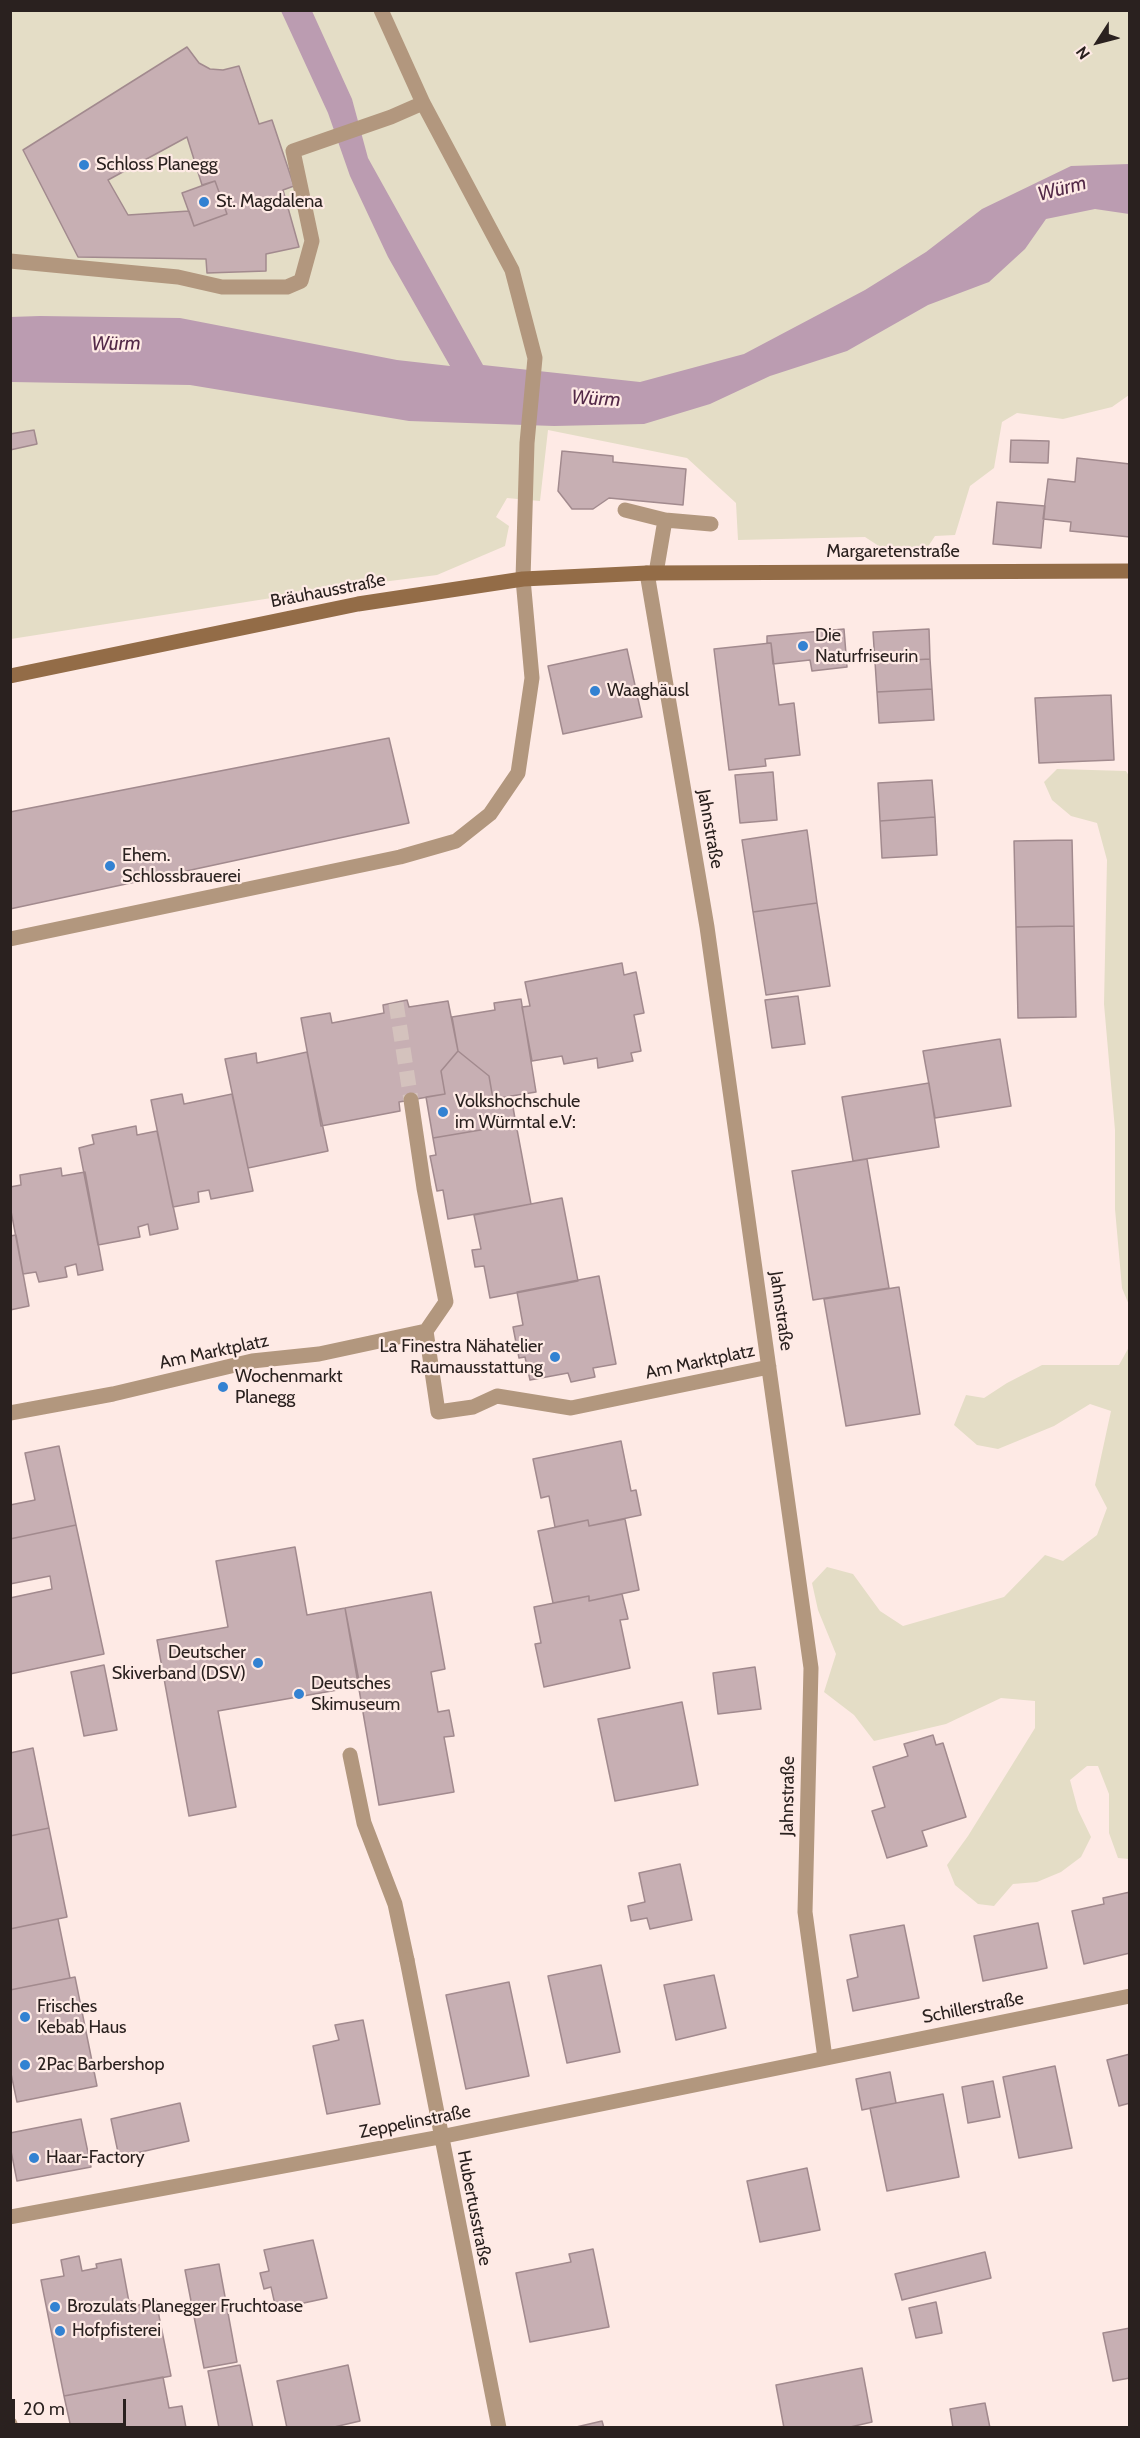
<!DOCTYPE html>
<html>
<head>
<meta charset="utf-8">
<style>
	body { margin:0 }
	#map { position:relative; width:1140px; height:2438px; overflow:hidden; background:#feeae5; font-family:Cabin,sans-serif }
	canvas { display:block }
	.frame { position:absolute; inset:0; border:12px solid #2a211f; pointer-events:none }
	.north { position:absolute; left:1068px; top:12px; width:60px; height:60px; -webkit-text-stroke:4px #feeae5; paint-order:stroke; rotate:234deg; font-size:16px; font-weight:700; line-height:24px; text-align:center; color:#2a211f }
	.north::after { content:''; display:block; margin:auto; width:21px; height:27px; background:#2a211f; clip-path:polygon(50% 0,100% 100%,50% 72%,0 100%) }
	.scale { position:absolute; left:12px; top:2399px; width:114px; height:27px; box-sizing:border-box; border:3px solid #2a211f; border-top:0; padding-left:8px; font-size:18px; line-height:21px; white-space:nowrap; color:#2a211f; -webkit-text-stroke:4px #feeae5; paint-order:stroke }
</style>
</head>
<body>
<div id="map">
<canvas width="1140" height="2438"></canvas>
<div class="frame"></div>
<div class="north">N</div>
<div class="scale">20 m</div>
</div>
<script>
const c = document.querySelector('canvas').getContext('2d');
c.lineJoin = 'round';
function fill(path, color) {
  c.fillStyle = color;
  c.fill(path, 'evenodd');
}
function shape(rows) {
  const path = new Path2D();
  for (const r of rows) {
    path.moveTo(r[0], r[1]);
    for (let i = 2; i < r.length; i += 2) path.lineTo(r[i], r[i + 1]);
  }
  return path;
}
function trace(path, color, width, dash) {
  c.strokeStyle = color;
  c.lineWidth = width;
  c.lineCap = dash ? 'butt' : 'round';
  c.setLineDash(dash || []);
  c.stroke(path);
}
function drawText(font, color, halo, rows, align = 'center') {
  c.font = font + ' Cabin,sans-serif';
  c.lineWidth = 4.5;
  c.setLineDash([]);
  c.textBaseline = 'middle';
  c.strokeStyle = halo;
  c.fillStyle = color;
  for (const [text, x, y, turn = 0] of rows) {
    c.save();
    c.translate(x, y);
    c.rotate((+turn || 0) * Math.PI / 180);
    c.textAlign = isNaN(turn) ? turn : align;
    if (halo) c.strokeText(text, 0, 0);
    c.fillText(text, 0, 0);
    c.restore();
  }
}
fill(shape([
	[10,11,1129,11,1129,395,1112,407,1063,419,1017,413,1002,422,994,468,970,486,955,535,935,536,925,551,914,556,885,550,865,537,738,540,736,503,687,458,548,430,540,501,507,498,496,517,509,526,505,546,437,575,335,588,11,639],
	[1057,769,1126,771,1129,776,1129,1305,1122,1288,1115,1209,1115,1130,1104,1004,1107,860,1097,823,1071,816,1052,800,1044,782],
	[1129,1347,1129,1859,1118,1858,1109,1833,1109,1794,1098,1766,1087,1766,1070,1780,1078,1810,1091,1837,1081,1857,1061,1872,1037,1882,1013,1884,994,1906,978,1904,955,1885,947,1865,968,1836,1035,1728,1035,1701,1001,1698,946,1724,874,1741,854,1715,824,1692,836,1654,818,1610,812,1583,827,1567,853,1574,880,1611,903,1626,1004,1597,1045,1555,1063,1561,1097,1535,1107,1508,1095,1485,1111,1411,1090,1404,1054,1426,998,1449,977,1445,954,1425,966,1395,984,1398,1007,1383,1042,1365,1119,1365]
]), '#e4ddc6');
fill(shape([
	[281,11,312,11,352,99,368,158,483,365,640,382,744,354,865,290,926,252,982,209,1071,166,1129,164,1129,214,1095,209,1046,219,1025,249,989,282,928,305,847,351,770,376,710,404,644,424,554,426,409,421,190,385,11,382,10,317,40,316,180,318,397,360,450,366,388,257,350,176,328,113]
]), '#bb9cb1');
const building = shape([
	[187,47,199,63,210,69,223,70,239,66,259,124,272,120,294,186,283,190,299,247,266,254,266,271,207,273,206,259,78,257,23,150,187,47],
	[187,137,202,185,215,181,227,214,194,226,189,211,128,215,108,180,187,137],
	[215,181,227,214,194,226,182,193,215,181],
	[34,430,37,444,10,450,10,434,34,430],
	[1011,440,1049,441,1048,463,1010,462,1011,440],
	[562,451,613,456,613,462,686,469,683,505,609,498,593,509,572,509,558,491,562,451],
	[1077,458,1130,464,1130,537,1070,531,1071,522,1043,519,1048,479,1075,482,1077,458],
	[997,502,1045,506,1041,548,993,544,997,502],
	[844,629,847,667,812,671,810,660,773,664,771,643,767,643,767,636,844,629],
	[929,629,930,659,875,662,873,632,929,629],
	[771,643,779,705,794,703,800,755,765,759,766,766,729,770,714,649,771,643],
	[627,649,642,717,563,734,548,666,627,649],
	[930,659,932,689,877,692,875,662,930,659],
	[932,689,934,720,879,723,877,692,932,689],
	[1111,695,1114,760,1039,763,1035,698,1111,695],
	[389,738,409,823,10,909,10,812,389,738],
	[773,772,777,820,740,823,735,775,773,772],
	[932,780,935,817,880,821,878,783,932,780],
	[935,817,937,855,882,858,880,821,935,817],
	[807,830,817,903,753,912,742,840,807,830],
	[1072,840,1074,926,1016,927,1014,841,1072,840],
	[817,903,830,986,766,995,753,912,817,903],
	[1074,926,1076,1017,1018,1018,1016,927,1074,926],
	[622,963,624,975,636,972,644,1013,634,1015,641,1051,631,1053,633,1061,598,1068,597,1058,564,1064,562,1056,532,1061,522,1007,530,1006,525,982,622,963],
	[798,996,805,1044,772,1048,765,1000,798,996],
	[521,999,536,1092,493,1099,489,1076,458,1051,452,1017,495,1010,494,1003,521,999],
	[407,1000,409,1007,448,1001,458,1051,441,1071,445,1094,399,1102,400,1111,321,1126,301,1018,330,1013,332,1023,384,1013,383,1005,407,1000],
	[1000,1039,1011,1106,935,1118,923,1051,1000,1039],
	[458,1051,489,1076,493,1099,511,1096,516,1124,433,1138,426,1097,445,1094,441,1071,458,1051],
	[307,1052,328,1151,248,1168,225,1059,256,1053,257,1063,307,1052],
	[929,1083,939,1147,853,1161,842,1097,929,1083],
	[182,1094,184,1104,232,1094,253,1191,211,1199,209,1190,198,1192,199,1202,173,1207,151,1100,182,1094],
	[516,1124,531,1204,448,1219,443,1190,437,1191,430,1156,436,1155,433,1138,516,1124],
	[136,1126,137,1135,157,1131,178,1229,150,1235,148,1224,138,1227,140,1237,98,1245,79,1148,94,1144,92,1135,136,1126],
	[867,1159,889,1288,813,1300,792,1171,867,1159],
	[61,1168,62,1176,85,1172,103,1270,78,1275,76,1264,65,1267,67,1277,39,1282,36,1272,23,1274,10,1206,10,1187,21,1185,20,1175,61,1168],
	[562,1198,578,1281,490,1298,484,1266,475,1267,472,1250,481,1249,474,1215,562,1198],
	[16,1235,29,1306,10,1310,10,1236,16,1235],
	[599,1276,616,1364,593,1368,595,1377,571,1382,568,1373,530,1380,525,1357,519,1358,513,1327,523,1325,517,1292,599,1276],
	[899,1287,920,1414,846,1426,824,1299,899,1287],
	[621,1441,631,1491,636,1490,641,1515,589,1526,588,1520,555,1527,549,1496,541,1498,533,1459,621,1441],
	[59,1446,76,1525,10,1539,10,1505,35,1500,25,1453,59,1446],
	[625,1519,639,1590,589,1601,589,1596,553,1603,538,1531,588,1520,589,1526,625,1519],
	[76,1525,104,1654,10,1674,10,1598,52,1589,50,1576,10,1584,10,1539,76,1525],
	[295,1547,307,1615,345,1608,360,1686,218,1711,236,1807,189,1816,157,1640,228,1627,216,1561,295,1547],
	[431,1592,445,1669,431,1672,438,1712,449,1710,454,1736,444,1737,454,1792,379,1805,345,1608,431,1592],
	[622,1594,628,1619,620,1620,630,1668,544,1687,535,1644,541,1643,534,1607,589,1596,589,1601,622,1594],
	[104,1665,117,1730,84,1736,71,1672,104,1665],
	[755,1667,761,1709,718,1714,713,1673,755,1667],
	[682,1702,698,1785,615,1801,598,1719,682,1702],
	[933,1735,936,1745,943,1743,966,1817,922,1831,927,1846,887,1858,872,1811,885,1807,873,1767,908,1756,904,1744,933,1735],
	[33,1748,49,1828,10,1836,10,1753,33,1748],
	[49,1828,67,1917,10,1929,10,1836,49,1828],
	[680,1864,692,1920,650,1929,647,1918,631,1921,628,1906,645,1902,639,1873,680,1864],
	[1130,1892,1130,1953,1084,1964,1072,1911,1104,1904,1103,1898,1130,1892],
	[58,1919,70,1978,10,1990,10,1929,58,1919],
	[1038,1923,1047,1968,983,1981,974,1936,1038,1923],
	[904,1925,919,1998,853,2011,847,1980,858,1977,850,1935,904,1925],
	[601,1965,620,2052,567,2063,548,1976,601,1965],
	[714,1975,726,2028,676,2040,664,1985,714,1975],
	[75,1977,97,2086,17,2102,10,2069,10,1990,75,1977],
	[509,1982,529,2076,466,2089,446,1995,509,1982],
	[363,2020,380,2104,327,2114,313,2046,339,2040,335,2025,363,2020],
	[1130,2054,1130,2103,1119,2106,1107,2060,1130,2054],
	[1055,2066,1072,2148,1019,2158,1003,2077,1055,2066],
	[890,2072,896,2103,862,2110,856,2079,890,2072],
	[993,2081,1000,2117,968,2123,962,2087,993,2081],
	[943,2094,959,2177,887,2191,870,2108,943,2094],
	[180,2103,189,2141,119,2157,111,2119,180,2103],
	[81,2119,91,2167,17,2181,10,2146,10,2133,81,2119],
	[807,2168,820,2230,760,2242,747,2181,807,2168],
	[313,2240,327,2298,276,2309,271,2287,264,2289,260,2273,269,2271,264,2250,313,2240],
	[593,2249,609,2327,530,2342,516,2273,571,2262,569,2254,593,2249],
	[985,2252,991,2278,902,2300,895,2274,985,2252],
	[79,2256,82,2271,97,2268,96,2264,121,2259,129,2302,132,2301,134,2306,156,2301,171,2376,64,2396,41,2280,64,2276,61,2260,79,2256],
	[219,2264,237,2362,204,2368,185,2270,219,2264],
	[936,2302,942,2333,916,2338,909,2308,936,2302],
	[1130,2328,1130,2378,1113,2381,1103,2333,1130,2328],
	[240,2365,253,2428,219,2428,208,2371,240,2365],
	[348,2365,360,2421,330,2428,287,2428,277,2381,348,2365],
	[862,2368,872,2422,846,2428,784,2428,776,2385,862,2368],
	[163,2377,169,2408,182,2406,186,2428,71,2428,64,2396,163,2377],
	[985,2403,990,2428,953,2428,950,2409,985,2403],
	[602,2421,604,2428,572,2428,602,2421]
]);
fill(building, '#c7afb3');
trace(building, '#a28a8e', 1.5);
trace(shape([
	[396,1003,411,1100]
]), '#d4c2bd', 15, [15, 8]);
trace(shape([
	[10,261,178,277,222,287,287,287,301,281,312,241,293,151,391,117,423,103],
	[625,510,665,520,711,524],
	[656,573,665,520],
	[10,939,400,857,456,841,490,814,518,773,532,678,523,579,527,443,535,358,512,270,423,103,381,10],
	[350,1755,364,1823,395,1904,407,1960]
]), '#b2977e', 15);
trace(shape([
	[647,573,707,927,811,1668,805,1912,825,2058],
	[411,1100,424,1188,446,1302,426,1331,438,1412,473,1407,497,1396,571,1408,769,1367],
	[10,1413,113,1394,252,1361,319,1354,426,1331],
	[407,1960,499,2428],
	[10,2217,440,2137,1130,1996],
	[10,2424,11,2428]
]), '#b2977e', 15);
trace(shape([
	[10,676,358,604,523,579,647,573,1130,571]
]), '#936c47', 15);
for (const [x, y, r, color] of [
	[84,165,6,"#3382d2"],
	[204,202,6,"#3382d2"],
	[803,646,6,"#3382d2"],
	[595,691,6,"#3382d2"],
	[110,866,6,"#3382d2"],
	[443,1112,6,"#3382d2"],
	[555,1357,6,"#3382d2"],
	[223,1387,6,"#3382d2"],
	[258,1663,6,"#3382d2"],
	[299,1694,6,"#3382d2"],
	[25,2017,6,"#3382d2"],
	[25,2065,6,"#3382d2"],
	[34,2158,6,"#3382d2"],
	[55,2307,6,"#3382d2"],
	[60,2331,6,"#3382d2"]
]) {
  const dot = new Path2D();
  dot.arc(x, y, r, 0, 2 * Math.PI);
  c.fillStyle = color;
  c.fill(dot);
  trace(dot, '#feeae5', 2);
}
drawText('18px', '#2a211f', '#feeae5', [
	["Schloss Planegg",96,165],
	["St. Magdalena",216,202],
	["Die",815,636],
	["Naturfriseurin",815,657],
	["Waaghäusl",607,691],
	["Ehem.",122,856],
	["Schlossbrauerei",122,877],
	["Volkshochschule",455,1102],
	["im Würmtal e.V:",455,1123],
	["La Finestra Nähatelier",543,1347,"right"],
	["Raumausstattung",543,1368,"right"],
	["Wochenmarkt",235,1377],
	["Planegg",235,1398],
	["Deutscher",246,1653,"right"],
	["Skiverband (DSV)",246,1674,"right"],
	["Deutsches",311,1684],
	["Skimuseum",311,1705],
	["Frisches",37,2007],
	["Kebab Haus",37,2028],
	["2Pac Barbershop",37,2065],
	["Haar-Factory",46,2158],
	["Brozulats Planegger Fruchtoase",67,2307],
	["Hofpfisterei",72,2331]
], 'left');
drawText('18px', '#2a211f', '#feeae5', [
	["Margaretenstraße",893,552],
	["Bräuhausstraße",328,591,-11],
	["Jahnstraße",710,829,80],
	["Jahnstraße",781,1311,82],
	["Am Marktplatz",214,1352,-12],
	["Am Marktplatz",700,1362,-12],
	["Jahnstraße",788,1796,-89],
	["Schillerstraße",973,2008,-11],
	["Zeppelinstraße",415,2122,-11],
	["Hubertusstraße",474,2208,79]
]);
drawText('italic 20px', '#522847', '#feeae5', [
	["Würm",1062,189,-15],
	["Würm",116,344,-1],
	["Würm",596,399,3]
]);
</script>
</body>
</html>
